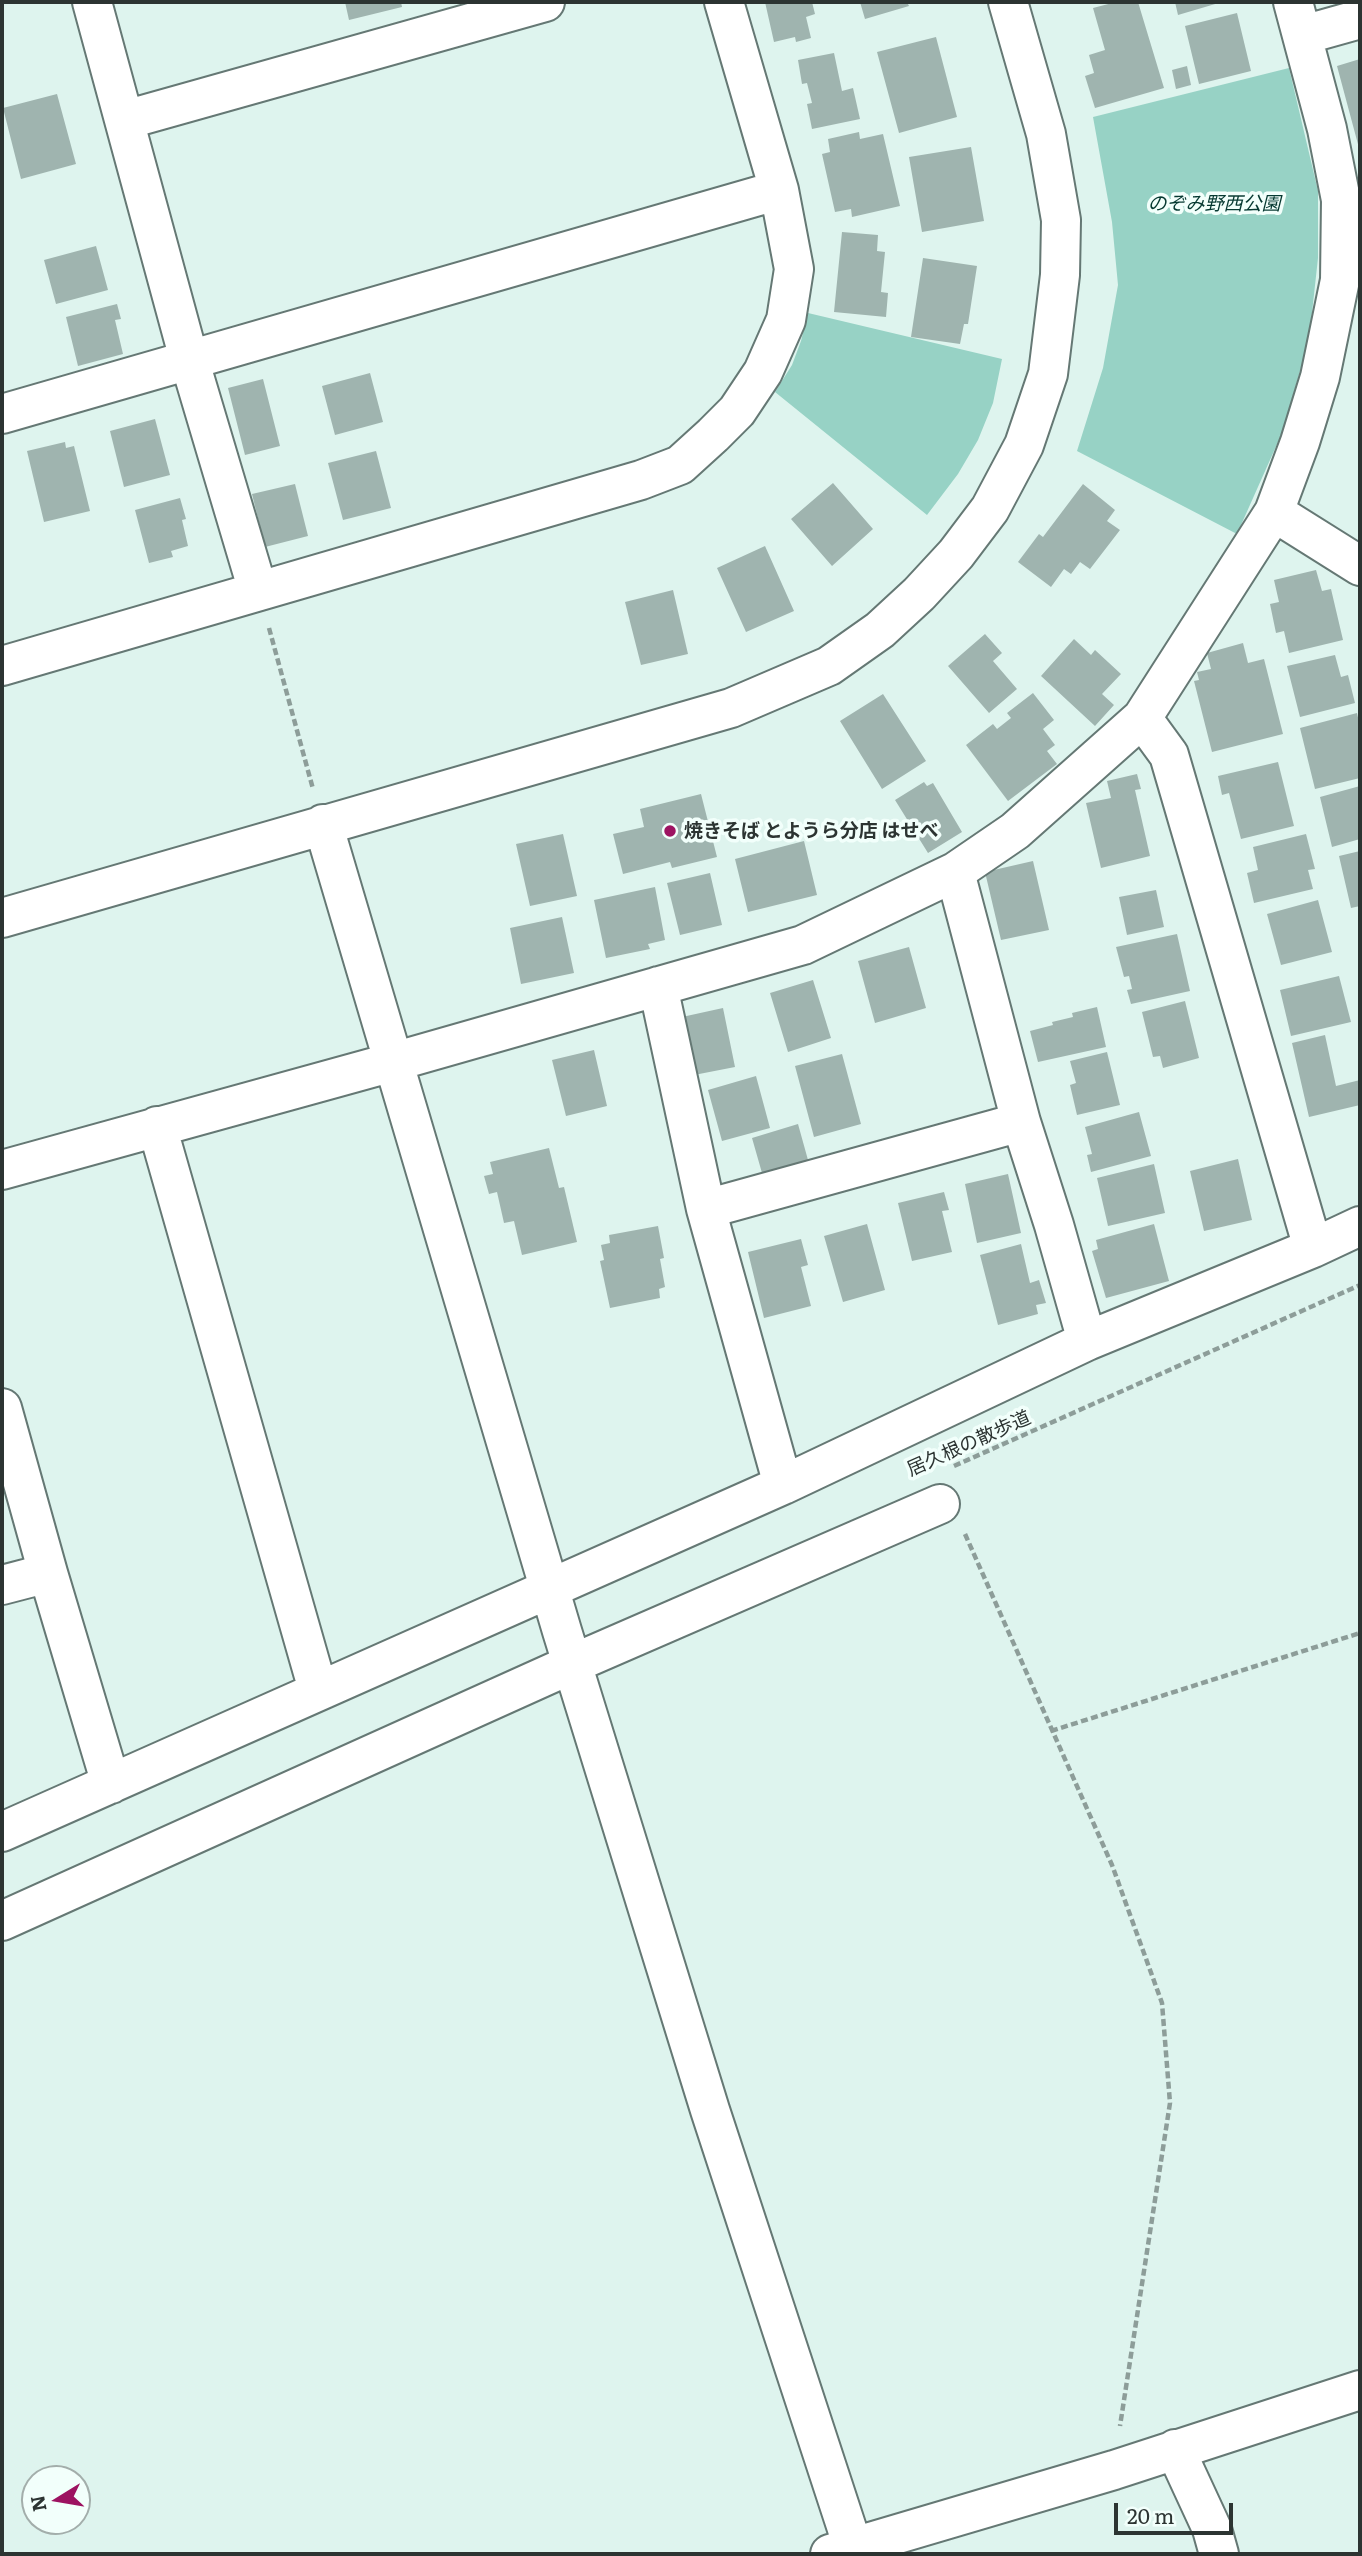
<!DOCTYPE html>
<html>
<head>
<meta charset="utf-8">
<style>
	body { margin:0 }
	#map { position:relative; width:1362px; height:2556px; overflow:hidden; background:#def4ee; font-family:Literata,serif }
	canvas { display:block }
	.frame { position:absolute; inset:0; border:4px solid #2c3432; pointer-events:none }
	.north { position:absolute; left:21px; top:2465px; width:70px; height:70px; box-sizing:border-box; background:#f2fffb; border:2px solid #a3aeab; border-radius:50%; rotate:259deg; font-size:19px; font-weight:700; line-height:28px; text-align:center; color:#2c3432 }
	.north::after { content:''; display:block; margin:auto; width:24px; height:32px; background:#9d1361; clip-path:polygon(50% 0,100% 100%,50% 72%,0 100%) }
	.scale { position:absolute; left:1114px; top:2503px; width:119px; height:32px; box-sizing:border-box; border:4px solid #2c3432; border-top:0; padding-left:9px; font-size:21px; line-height:24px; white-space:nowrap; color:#2c3432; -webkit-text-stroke:5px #f2fffb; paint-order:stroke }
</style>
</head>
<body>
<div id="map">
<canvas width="1362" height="2556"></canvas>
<div class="frame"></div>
<div class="north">N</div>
<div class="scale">20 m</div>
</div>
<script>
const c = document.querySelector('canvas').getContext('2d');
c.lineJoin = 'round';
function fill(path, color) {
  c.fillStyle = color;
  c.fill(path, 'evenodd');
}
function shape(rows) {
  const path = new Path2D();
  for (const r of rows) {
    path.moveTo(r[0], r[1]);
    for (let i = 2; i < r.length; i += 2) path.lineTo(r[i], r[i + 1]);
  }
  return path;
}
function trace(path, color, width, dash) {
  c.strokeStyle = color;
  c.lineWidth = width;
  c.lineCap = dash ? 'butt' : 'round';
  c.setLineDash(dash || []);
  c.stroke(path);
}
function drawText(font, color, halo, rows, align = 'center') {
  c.font = font + ' Literata,"Noto Sans JP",serif';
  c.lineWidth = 7;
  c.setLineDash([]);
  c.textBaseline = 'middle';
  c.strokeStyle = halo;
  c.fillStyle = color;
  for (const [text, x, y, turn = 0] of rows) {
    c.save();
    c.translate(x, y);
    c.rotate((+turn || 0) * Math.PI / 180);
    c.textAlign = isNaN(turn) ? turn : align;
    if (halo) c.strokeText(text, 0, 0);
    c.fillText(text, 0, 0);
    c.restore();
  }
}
fill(shape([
	[1289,68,1318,191,1318,258,1309,340,1282,433,1237,534,1077,451,1103,368,1118,285,1112,222,1093,117],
	[808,313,1002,359,993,403,978,440,958,474,927,515,775,392,792,365,801,341]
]), '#97d2c5');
fill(shape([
	[345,2,401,2,402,7,349,20],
	[765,2,812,2,815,14,806,17,811,38,796,42,795,37,774,42],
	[860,2,907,2,909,6,865,19],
	[1116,2,1138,2,1164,88,1095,108,1085,76,1094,73,1089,55,1105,50,1093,8],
	[1175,2,1222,2,1178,15],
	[1237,13,1251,71,1199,84,1185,26],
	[936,37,957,117,899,133,877,52],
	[834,53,842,91,853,88,860,119,812,129,807,104,812,103,807,83,802,84,798,60],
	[1360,59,1360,148,1359,148,1337,66],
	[1187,66,1191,85,1176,89,1172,70],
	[57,94,76,164,21,179,3,108],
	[859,132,860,139,883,134,900,206,852,217,851,209,835,212,822,154,830,152,828,139],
	[971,147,984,221,922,232,909,157],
	[842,232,878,235,877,251,885,252,881,292,888,293,886,317,834,312],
	[96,246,108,290,56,304,44,260],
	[923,258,977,266,968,324,964,324,960,344,911,337],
	[117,304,121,319,115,320,123,354,78,366,66,317],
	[370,373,383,422,335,435,322,386],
	[263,379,280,446,245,455,228,388],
	[155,419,170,475,124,487,110,431],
	[65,442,66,448,74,446,90,511,44,522,27,451],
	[376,451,391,508,343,520,328,463],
	[833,483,873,529,832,566,791,519],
	[295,484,308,536,265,547,252,494],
	[1083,484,1115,510,1107,521,1120,530,1090,569,1080,562,1071,574,1064,569,1051,587,1018,562,1039,534,1043,537],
	[180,498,186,519,182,520,188,546,171,551,173,557,149,563,135,510],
	[765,546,794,611,746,632,717,568],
	[1316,570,1322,591,1331,589,1343,640,1289,653,1284,631,1276,633,1270,604,1279,602,1274,580],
	[673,590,688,654,641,665,625,602],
	[985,634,1002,653,993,661,1017,689,989,713,948,666],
	[1074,639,1091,655,1095,650,1121,674,1102,694,1114,705,1095,726,1041,676],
	[1243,643,1248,663,1264,659,1283,734,1212,752,1194,681,1199,680,1197,672,1211,669,1207,653],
	[1335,655,1341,677,1348,675,1355,703,1300,717,1287,666],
	[1033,693,1054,720,1043,729,1055,745,1047,751,1057,764,1008,801,966,745,993,724,997,729,1011,718,1007,713],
	[883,694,926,761,882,789,840,721],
	[1357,713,1360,727,1360,778,1315,789,1300,728],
	[1278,762,1294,826,1241,839,1229,793,1222,795,1218,776],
	[1137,774,1141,789,1135,790,1150,856,1101,868,1086,803,1111,798,1107,781],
	[924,782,927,786,933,783,962,832,928,853,895,800],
	[1360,786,1360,839,1332,847,1320,797],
	[701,794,717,857,672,868,670,862,623,874,613,834,644,827,640,809],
	[563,834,577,896,530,906,516,844],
	[1306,834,1315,869,1308,870,1313,889,1254,903,1247,873,1258,870,1253,847],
	[804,841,817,895,748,912,735,859],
	[1360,851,1360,906,1351,908,1339,856],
	[1033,861,1049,930,1001,940,985,872],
	[710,873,722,925,680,935,667,883],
	[655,887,665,940,648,944,650,949,606,958,594,900],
	[1156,890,1164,927,1127,935,1119,897],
	[1318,900,1332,952,1281,965,1267,914],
	[562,917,574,973,521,984,510,928],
	[1177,934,1190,991,1131,1004,1127,990,1132,989,1129,976,1124,977,1116,947],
	[909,947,926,1008,875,1023,858,961],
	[1339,976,1351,1022,1291,1036,1280,990],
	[813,980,831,1038,788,1052,770,993],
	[1185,1001,1199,1058,1163,1068,1160,1056,1153,1057,1142,1012],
	[1097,1007,1106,1047,1038,1062,1030,1031,1053,1025,1052,1022,1073,1017,1072,1013],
	[723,1008,735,1067,694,1075,682,1017],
	[1325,1035,1336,1086,1360,1080,1360,1105,1309,1117,1292,1043],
	[594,1050,607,1106,566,1116,552,1060],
	[1107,1052,1120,1105,1077,1115,1070,1085,1076,1083,1070,1061],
	[842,1054,861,1124,814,1137,795,1066],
	[756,1076,770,1128,722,1141,708,1090],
	[1139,1112,1151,1156,1091,1172,1087,1155,1092,1154,1085,1127],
	[798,1124,808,1160,762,1173,752,1138],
	[549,1148,559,1188,564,1187,577,1242,522,1255,514,1221,504,1223,497,1192,489,1194,484,1176,493,1174,490,1162],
	[1238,1159,1252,1220,1204,1231,1190,1171],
	[1154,1164,1165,1213,1108,1226,1097,1178],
	[1008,1174,1021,1233,977,1243,965,1184],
	[944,1192,949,1210,942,1211,952,1252,912,1261,898,1203],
	[867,1224,885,1290,843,1302,824,1236],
	[1154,1224,1169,1281,1106,1298,1092,1251,1098,1249,1096,1240],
	[658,1226,664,1258,660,1259,665,1287,659,1289,660,1298,610,1308,600,1261,604,1260,601,1245,610,1243,609,1235],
	[801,1239,808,1265,801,1267,811,1306,764,1318,748,1252],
	[1021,1244,1030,1283,1039,1280,1046,1303,1036,1305,1038,1314,998,1325,980,1255]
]), '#9fb4af');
const minor = shape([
	[92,2,189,359,258,591],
	[1303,35,1360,19],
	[125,120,545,2],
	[2,414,779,190],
	[1274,512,1360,566],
	[2,666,641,480,680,465,713,435,737,411,763,372,786,320,794,269,779,190,724,2],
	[1142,718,1169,755,1313,1248],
	[323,824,562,1631,710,2110,853,2547],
	[955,872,1021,1122,1054,1225,1087,1341],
	[2,918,731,708,829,666,880,630,919,594,956,554,990,509,1024,445,1048,374,1060,275,1061,220,1046,134,1008,2],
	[658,986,706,1209,783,1485],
	[157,1126,318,1690],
	[2,1170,393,1062,803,945,955,872,1015,831,1142,718,1274,512,1300,442,1320,377,1340,280,1341,200,1327,129,1293,2],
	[706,1209,1021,1122],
	[2,1408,48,1573,111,1784],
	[2,1585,48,1573],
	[2,1832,783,1485,1087,1341,1313,1248,1360,1226],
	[2,1921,572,1664,940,1504],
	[1175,2449,1212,2529,1219,2554],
	[830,2554,1114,2470,1360,2390]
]);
trace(minor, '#657874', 42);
trace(shape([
	[269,628,313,789],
	[954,1466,1360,1285],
	[965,1534,1112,1865,1162,2003,1170,2103,1120,2426],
	[1051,1731,1360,1633]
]), '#8d9d99', 4.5, [7, 3.5]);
trace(minor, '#fff', 38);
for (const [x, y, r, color] of [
	[670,831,7,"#9d1361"]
]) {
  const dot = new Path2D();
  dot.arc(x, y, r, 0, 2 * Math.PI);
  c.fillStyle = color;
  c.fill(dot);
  trace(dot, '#f2fffb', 2.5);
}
drawText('italic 19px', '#063931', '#f2fffb', [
	["のぞみ野西公園",1214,204]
]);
drawText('bold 19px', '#2c3432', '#f2fffb', [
	["焼きそば とようら分店 はせべ",684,831]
], 'left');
drawText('19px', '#2c3432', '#f2fffb', [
	["居久根の散歩道",969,1444,-24]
]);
</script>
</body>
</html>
